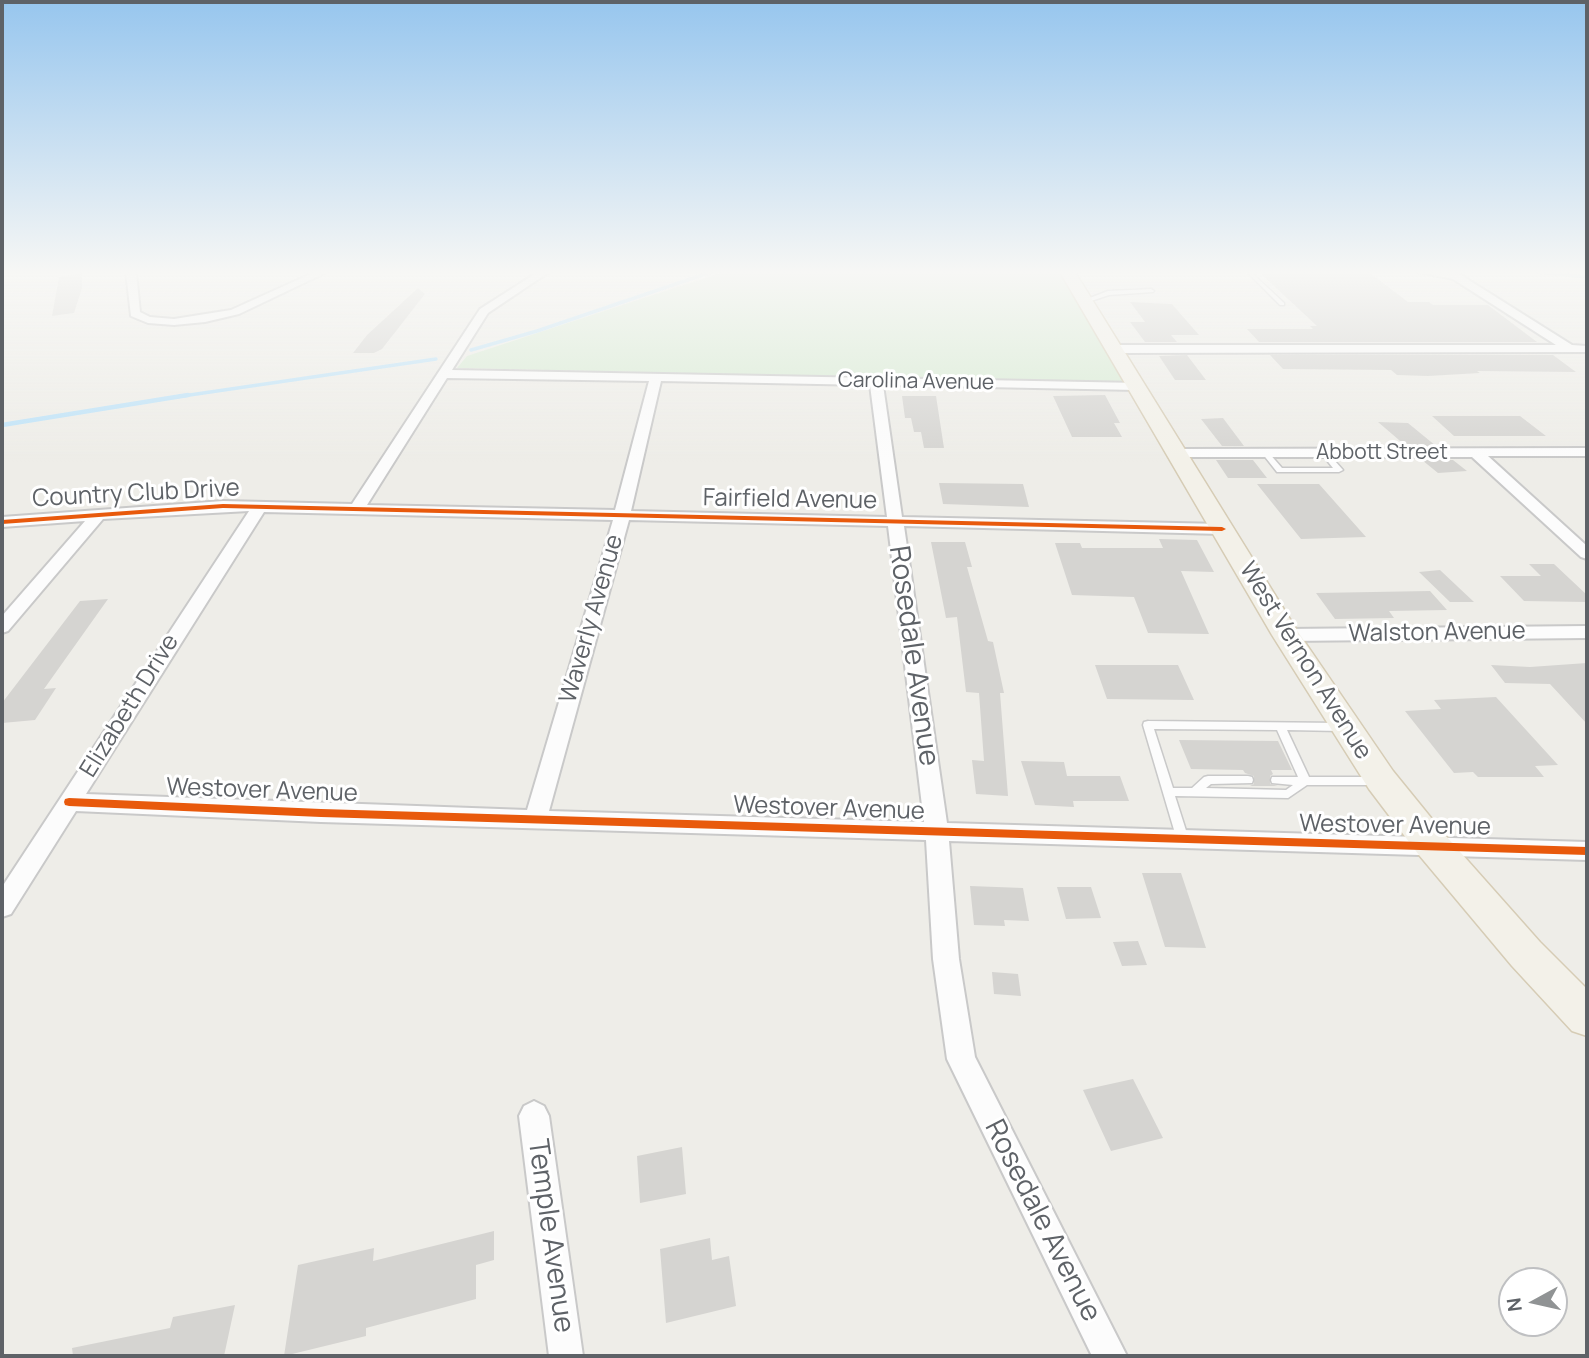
<!DOCTYPE html>
<html>
<head>
<meta charset="utf-8">
<style>
	body { margin:0 }
	#map { position:relative; width:1589px; height:1358px; overflow:hidden; background:#eeede8; font-family:Manrope,sans-serif }
	canvas { display:block }
	.frame { position:absolute; inset:0; border:4px solid #5e6267; pointer-events:none }
	.north { position:absolute; left:1498px; top:1267px; width:70px; height:70px; box-sizing:border-box; background:#fff; border:2px solid #bfc0c2; border-radius:50%; rotate:262deg; font-size:19px; font-weight:700; line-height:28px; text-align:center; color:#5e6267 }
	.north::after { content:''; display:block; margin:auto; width:24px; height:32px; background:#909394; clip-path:polygon(50% 0,100% 100%,50% 72%,0 100%) }
</style>
</head>
<body>
<div id="map">
<canvas width="1589" height="1358"></canvas>
<div class="frame"></div>
<div class="north">N</div>
</div>
<script>
const c = document.querySelector('canvas').getContext('2d');
c.lineJoin = 'round';
function fill(path, color) {
  c.fillStyle = color;
  c.fill(path, 'evenodd');
}
function shape(rows) {
  const path = new Path2D();
  for (const r of rows) {
    path.moveTo(r[0], r[1]);
    for (let i = 2; i < r.length; i += 2) path.lineTo(r[i], r[i + 1]);
  }
  return path;
}
function trace(path, color, width, dash) {
  c.strokeStyle = color;
  c.lineWidth = width;
  c.lineCap = dash ? 'butt' : 'round';
  c.setLineDash(dash || []);
  c.stroke(path);
}
function drawText(font, color, halo, rows, align = 'center') {
  c.font = font + ' Manrope,sans-serif';
  c.lineWidth = 6;
  c.setLineDash([]);
  c.textBaseline = 'middle';
  c.strokeStyle = halo;
  c.fillStyle = color;
  for (const [text, x, y, turn = 0] of rows) {
    c.save();
    c.translate(x, y);
    c.rotate((+turn || 0) * Math.PI / 180);
    c.textAlign = isNaN(turn) ? turn : align;
    if (halo) c.strokeText(text, 0, 0);
    c.fillText(text, 0, 0);
    c.restore();
  }
}
fill(shape([
	[723,272,1069,272,1135,383,457,368,467,356]
]), '#d7ebd3');
trace(shape([
	[1537,272,1587,277],
	[471,350,537,331,711,272],
	[176,397,436,359]
]), '#bde2f8', 3.5);
trace(shape([
	[2,425,188,395]
]), '#bde2f8', 4.5);
fill(shape([
	[1259,272,1369,272,1408,302,1429,302,1433,305,1488,305,1537,342,1259,342,1247,329,1313,329,1310,326,1317,326],
	[82,273,82,288,74,313,52,316,59,277],
	[418,288,425,294,382,349,374,353,353,353,367,335],
	[1130,302,1172,304,1199,335,1171,335,1177,342,1145,342,1130,322,1145,322],
	[1187,355,1206,380,1175,380,1159,356],
	[1270,355,1553,355,1576,372,1477,371,1480,373,1428,376,1397,375,1391,370,1283,369],
	[1105,395,1120,423,1114,423,1122,437,1072,437,1053,396],
	[902,396,936,396,944,448,924,448,921,432,914,432,911,418,905,418],
	[1432,416,1520,416,1546,436,1454,436],
	[1223,418,1244,446,1222,446,1201,419],
	[1378,422,1408,423,1436,446,1406,446],
	[1216,460,1253,460,1267,478,1228,478],
	[1422,460,1453,460,1467,471,1438,473],
	[939,483,1023,484,1029,507,943,504],
	[1257,484,1319,484,1366,537,1301,539],
	[1159,539,1197,540,1214,572,1181,571,1209,634,1148,633,1134,597,1072,595,1055,543,1080,543,1082,548,1163,548],
	[931,542,965,542,972,567,967,567,988,641,993,642,1004,693,1000,693,1008,796,976,794,972,760,984,761,979,693,966,692,957,617,946,618],
	[1529,564,1554,564,1587,595,1587,602,1524,601,1500,576,1541,576],
	[1440,570,1474,602,1450,602,1419,572],
	[1430,591,1447,610,1389,611,1394,618,1335,619,1316,593],
	[108,599,44,689,56,688,35,720,2,723,2,703,80,601],
	[1587,663,1587,724,1550,684,1505,683,1491,665,1530,667],
	[1095,665,1178,665,1194,700,1107,699],
	[1496,697,1558,765,1535,766,1544,777,1478,777,1473,772,1454,773,1405,711,1441,709,1434,700],
	[1179,740,1278,741,1292,770,1271,770,1273,774,1270,776,1270,784,1278,786,1250,786,1254,784,1254,776,1245,773,1243,770,1191,769],
	[1021,761,1064,762,1067,776,1120,776,1129,801,1073,801,1074,807,1035,805],
	[1142,873,1181,873,1206,948,1165,947],
	[970,886,1023,888,1029,921,1004,920,1005,926,974,925],
	[1057,887,1091,887,1101,918,1066,919],
	[1138,941,1147,965,1122,966,1113,942],
	[992,972,1018,974,1021,996,994,994],
	[1133,1079,1163,1138,1111,1151,1083,1090],
	[682,1147,686,1194,640,1203,637,1156],
	[494,1231,494,1260,476,1265,476,1299,366,1328,366,1336,284,1356,298,1265,374,1248,373,1261],
	[710,1238,712,1260,729,1256,736,1306,666,1323,660,1249],
	[235,1305,224,1356,73,1356,72,1348,170,1328,173,1317]
]), '#d5d4d1');
const lane = shape([
	[1247,272,1251,272,1284,303,1284,305,1280,305,1247,272],
	[1151,289,1154,291,1153,292,1109,295,1085,303,1082,301,1108,291,1151,289],
	[1266,451,1268,452,1282,468,1333,468,1321,453,1325,451,1327,452,1343,470,1339,472,1277,472,1262,453,1266,451],
	[1148,721,1341,723,1345,724,1346,727,1345,730,1341,731,1287,730,1309,777,1374,777,1378,778,1379,781,1378,784,1374,785,1307,785,1288,798,1175,796,1189,840,1187,843,1183,845,1179,843,1177,840,1143,725,1144,722,1148,721],
	[1154,729,1277,730,1298,777,1272,777,1271,780,1272,783,1293,785,1286,790,1206,788,1211,784,1252,783,1253,780,1252,777,1248,776,1208,776,1204,777,1192,788,1173,788,1154,729]
]);
const street = shape([
	[126,272,136,272,140,312,150,317,174,319,231,310,315,272,327,272,239,314,205,322,174,325,148,323,131,316,126,272],
	[538,272,549,272,488,313,452,370,1140,383,1140,389,1136,390,883,385,902,517,1222,524,1230,529,1222,534,904,526,947,823,1587,842,1587,860,949,841,959,959,975,1057,1127,1356,1092,1356,947,1059,933,959,926,840,321,822,76,811,11,914,2,917,2,887,249,511,103,519,8,631,2,633,2,616,85,521,2,527,2,517,223,501,352,504,480,309,538,272],
	[447,378,649,381,615,510,367,505,447,378],
	[661,381,870,385,887,517,631,511,661,381],
	[264,512,613,520,527,810,86,794,264,512],
	[629,520,888,526,924,822,549,811,629,520],
	[1418,272,1456,272,1572,345,1587,346,1587,352,1114,353,1108,349,1114,345,1556,345,1453,279,1418,272],
	[1587,448,1587,456,1488,456,1587,546,1587,559,1581,557,1472,457,1176,457,1169,453,1176,449,1587,448],
	[1587,626,1587,638,1286,641,1277,635,1286,629,1587,626],
	[534,1101,544,1106,549,1116,583,1356,549,1356,519,1116,524,1106,534,1101]
]);
const primary = shape([
	[1060,272,1075,272,1298,632,1393,771,1445,835,1540,942,1587,989,1587,1036,1572,1031,1512,966,1419,855,1369,789,1272,635,1060,272]
]);
trace(lane, '#c9c9c9', 3);
trace(street, '#c9c9c9', 4);
trace(primary, '#d6ccb5', 3);
fill(lane, '#fcfcfc');
fill(street, '#fcfcfc');
fill(primary, '#f3f1e9');
fill(shape([
	[223,504,1222,527,1226,529,1222,531,223,508,2,524,2,520,223,504],
	[69,798,321,809,1587,847,1587,855,321,817,69,806,65,805,64,802,65,799,69,798]
]), '#e8590c');
const sky = c.createLinearGradient(0, 0, 0, 462);
sky.addColorStop(0, '#97c6ee');
sky.addColorStop(0.59, '#f7f7f5');
sky.addColorStop(1, '#f7f7f500');
c.fillStyle = sky;
c.fillRect(0, 0, 1589, 462);
drawText('21px', '#5e6267', '#fff', [
	["Carolina Avenue",916,382,1],
	["Abbott Street",1382,453]
]);
drawText('24px', '#5e6267', '#fff', [
	["Country Club Drive",136,494,-3],
	["Fairfield Avenue",790,500,1],
	["Waverly Avenue",592,619,-74],
	["Walston Avenue",1437,633,-1],
	["West Vernon Avenue",1305,661,58],
	["Elizabeth Drive",130,706,-58],
	["Westover Avenue",262,791,2],
	["Westover Avenue",829,809,2],
	["Westover Avenue",1395,826,1]
]);
drawText('28px', '#5e6267', '#fff', [
	["Rosedale Avenue",913,656,82],
	["Rosedale Avenue",1042,1221,63],
	["Temple Avenue",550,1236,82]
]);
</script>
</body>
</html>
